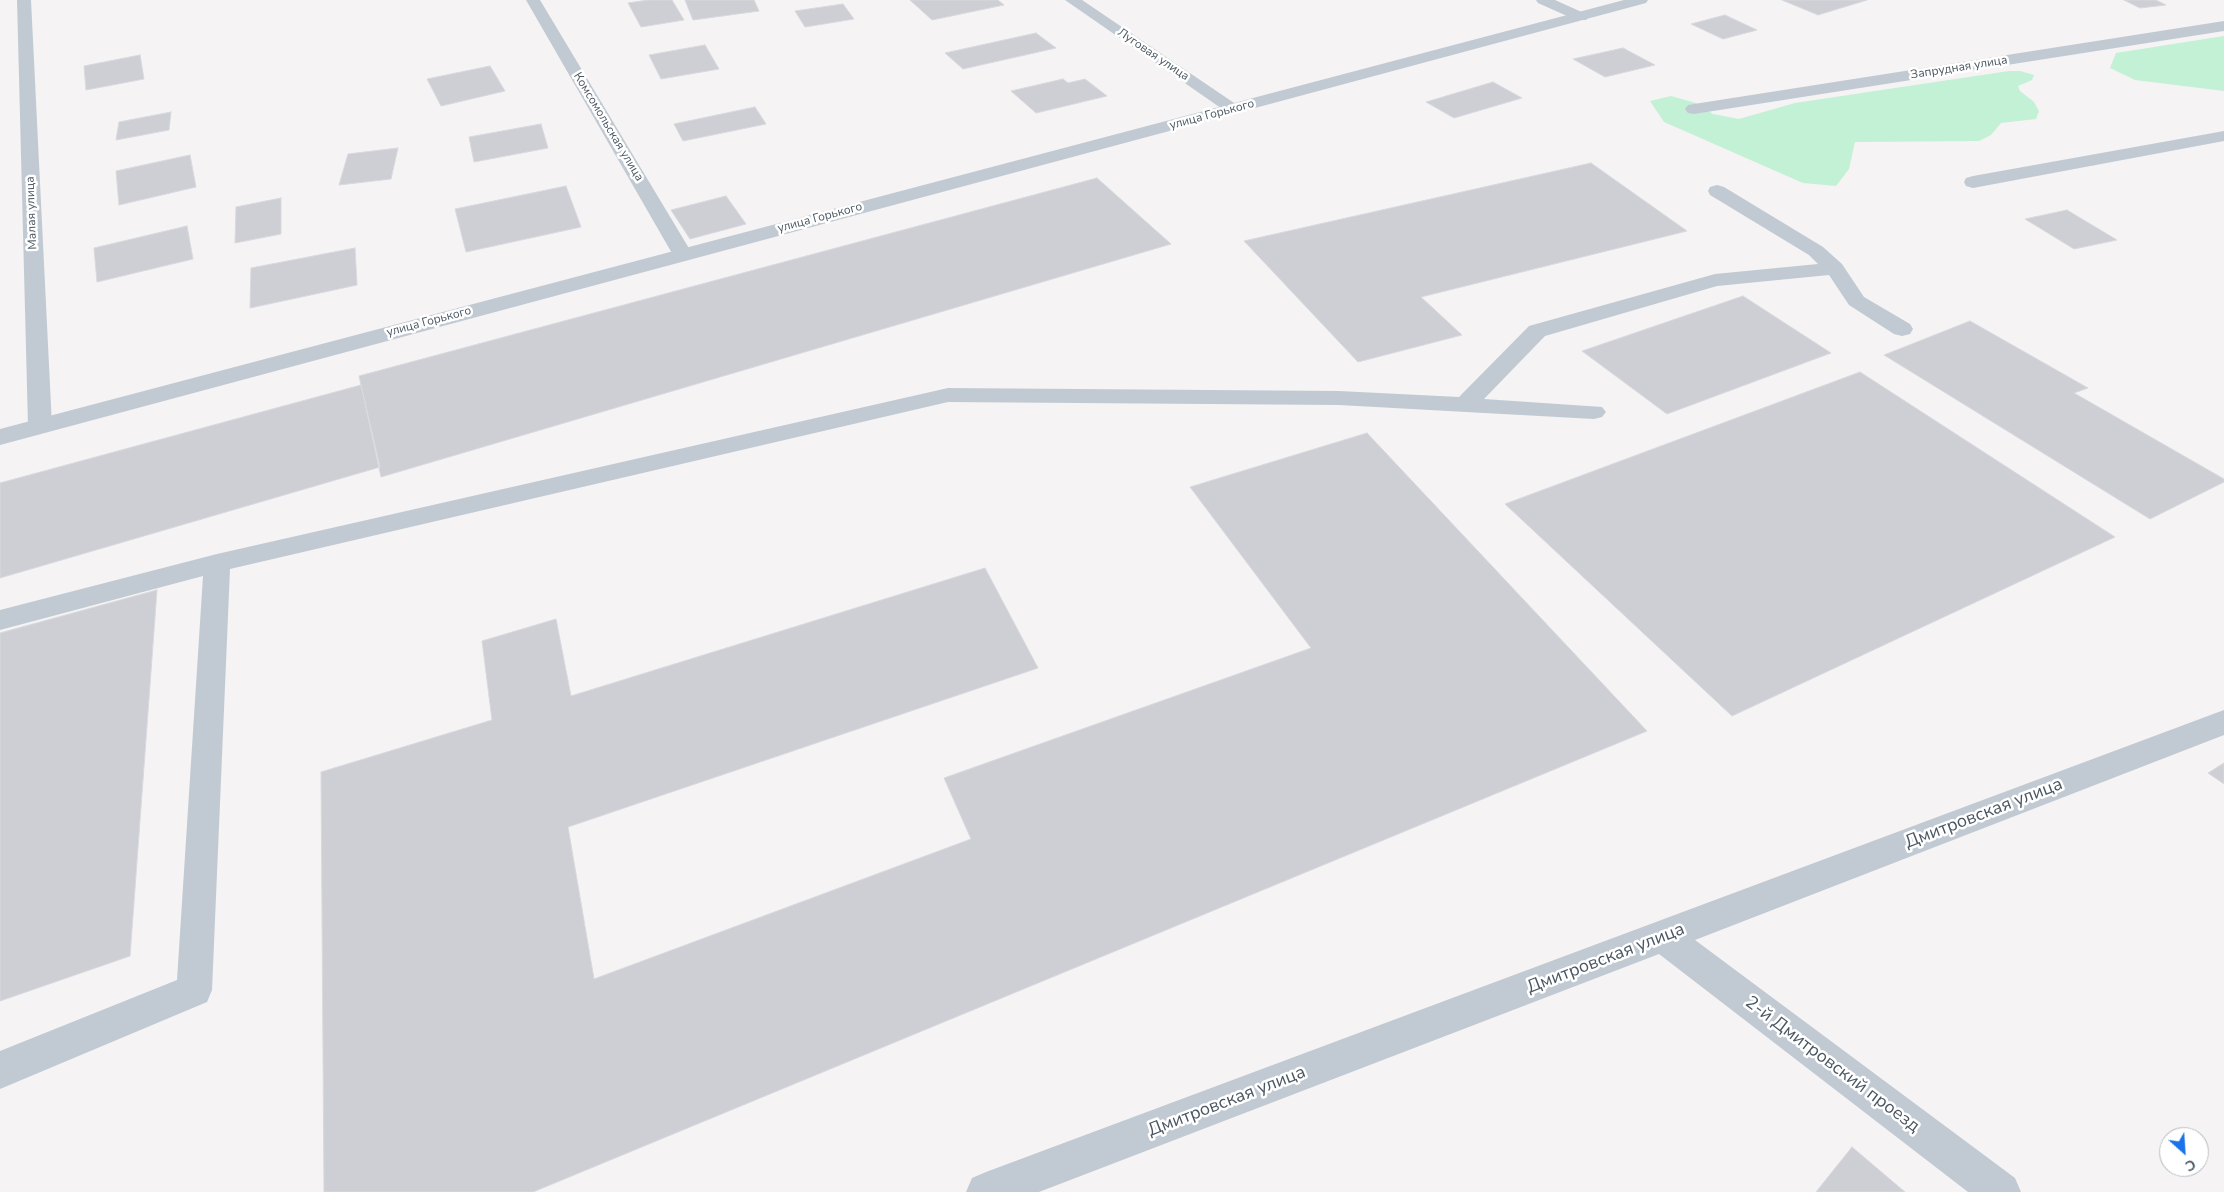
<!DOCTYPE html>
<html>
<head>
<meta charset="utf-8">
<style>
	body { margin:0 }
	#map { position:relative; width:2224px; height:1192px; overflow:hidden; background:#f5f3f3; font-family:"Nunito Sans",sans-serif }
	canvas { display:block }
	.north { position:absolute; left:2159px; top:1127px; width:50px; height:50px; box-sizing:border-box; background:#fff; border:1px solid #b7bbc0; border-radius:50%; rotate:154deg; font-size:14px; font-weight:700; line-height:20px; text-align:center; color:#4a5661 }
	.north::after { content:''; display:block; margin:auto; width:18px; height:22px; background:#1a73e8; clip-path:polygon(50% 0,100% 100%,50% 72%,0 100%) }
</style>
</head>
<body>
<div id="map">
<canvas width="2224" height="1192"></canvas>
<div class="north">С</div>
</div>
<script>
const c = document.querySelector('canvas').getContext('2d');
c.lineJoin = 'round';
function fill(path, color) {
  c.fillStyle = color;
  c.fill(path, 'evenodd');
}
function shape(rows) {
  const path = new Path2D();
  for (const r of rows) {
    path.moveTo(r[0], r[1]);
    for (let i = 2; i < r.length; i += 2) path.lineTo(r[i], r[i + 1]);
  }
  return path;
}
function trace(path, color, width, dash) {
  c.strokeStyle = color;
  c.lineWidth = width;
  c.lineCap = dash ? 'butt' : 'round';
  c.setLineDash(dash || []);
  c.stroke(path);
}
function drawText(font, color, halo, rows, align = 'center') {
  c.font = font + ' "Nunito Sans",sans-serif';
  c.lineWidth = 5;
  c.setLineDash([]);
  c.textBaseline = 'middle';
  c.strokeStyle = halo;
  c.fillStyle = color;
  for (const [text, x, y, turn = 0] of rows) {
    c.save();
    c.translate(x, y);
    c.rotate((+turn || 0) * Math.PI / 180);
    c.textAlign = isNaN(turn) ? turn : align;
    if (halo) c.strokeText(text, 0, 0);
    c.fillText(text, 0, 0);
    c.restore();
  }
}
fill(shape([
	[2224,36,2224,91,2135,80,2110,68,2116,53],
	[2009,71,2020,71,2034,75,2032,80,2018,86,2020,91,2034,102,2039,111,2036,119,2001,123,1991,135,1979,141,1855,142,1849,169,1836,186,1803,183,1664,122,1650,101,1671,96,1696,103,1713,114,1739,119,1795,103]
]), '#c3f1d5');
const building = shape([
	[648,0,672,0,684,20,641,27,628,3,648,0],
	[685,0,754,0,759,11,693,20,685,0],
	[910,0,998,0,1004,5,932,20,910,0],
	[1782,0,1867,0,1818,15,1782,0],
	[2124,0,2156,0,2166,5,2140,8,2124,0],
	[843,4,854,19,805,27,795,11,843,4],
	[1725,15,1757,30,1723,39,1691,24,1725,15],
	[1036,33,1056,48,963,69,945,53,1036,33],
	[705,45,719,69,661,79,649,55,705,45],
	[1623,48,1655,65,1605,77,1573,59,1623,48],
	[140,55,144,79,86,90,84,66,140,55],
	[490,66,505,91,441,106,427,79,490,66],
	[1063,79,1068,83,1085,79,1107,96,1036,113,1011,91,1063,79],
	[1493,82,1522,98,1454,118,1426,102,1493,82],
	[755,107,766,124,683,141,674,124,755,107],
	[171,112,169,130,116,140,119,122,171,112],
	[541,124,548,148,474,162,469,137,541,124],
	[398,148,391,179,339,185,348,154,398,148],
	[190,155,196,187,119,205,116,171,190,155],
	[1591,163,1687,231,1421,297,1462,335,1358,362,1244,241,1591,163],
	[1097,178,1171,244,381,477,359,376,1097,178],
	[566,186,581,227,466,252,455,209,566,186],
	[726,196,746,224,690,239,671,210,726,196],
	[281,198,281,234,235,243,236,207,281,198],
	[2067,210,2117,240,2074,249,2025,219,2067,210],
	[187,226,193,259,97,282,94,248,187,226],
	[355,248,357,285,250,308,251,268,355,248],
	[1743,296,1831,353,1667,414,1582,351,1743,296],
	[1970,321,2088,388,2074,393,2224,479,2224,482,2150,519,1884,355,1970,321],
	[1860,372,2115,537,1732,716,1505,504,1860,372],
	[361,385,380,467,0,578,0,483,361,385],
	[1367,433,1647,731,533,1192,324,1192,321,772,492,720,482,641,556,619,571,696,985,568,1038,668,568,827,594,979,971,839,944,778,1311,648,1190,487,1367,433],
	[157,590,130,956,0,1001,0,633,157,590],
	[2224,763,2224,784,2208,773,2224,763],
	[1852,1147,1905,1192,1816,1192,1852,1147]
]);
fill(building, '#cdcfd5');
trace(building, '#d7d9de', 1);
fill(shape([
	[2224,131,2224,141,1973,188,1966,186,1964,182,1966,178,1973,176,2224,131],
	[1717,185,1724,187,1823,247,1842,264,1864,297,1910,324,1913,329,1910,334,1902,336,1894,334,1849,305,1829,275,1717,286,1545,336,1484,399,1602,407,1606,412,1602,417,1594,419,1339,405,948,402,230,569,212,990,207,1002,0,1089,0,1051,177,980,203,576,0,630,0,610,217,554,948,388,1339,391,1459,397,1529,326,1715,274,1818,264,1809,255,1710,195,1708,191,1710,187,1717,185]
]), '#c1cad2');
fill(shape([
	[17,0,31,0,52,426,48,431,40,433,32,431,28,426,17,0],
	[526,0,540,0,693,255,690,259,683,261,676,259,673,255,526,0],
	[1065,0,1082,0,1243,109,1240,113,1228,113,1065,0],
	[1536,0,1555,0,1586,14,1589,17,1586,20,1576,20,1538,3,1536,0],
	[2224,21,2224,31,1694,114,1688,113,1685,109,1688,105,1694,104,2224,21],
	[2224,710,2224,735,1695,940,2015,1178,2021,1192,1968,1192,1659,954,1039,1192,966,1192,972,1178,986,1172,2224,710]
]), '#c1cad2');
fill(shape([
	[1624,0,1648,0,1646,3,0,445,0,429,1624,0]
]), '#c1cad2');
drawText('12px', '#4a5661', '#fff', [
	["Луговая улица",1153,55,34],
	["Запрудная улица",1959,68,-9],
	["улица Горького",1212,115,-15],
	["Комсомольская улица",608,127,59],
	["Малая улица",32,213,-92],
	["улица Горького",820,218,-15],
	["улица Горького",429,322,-15]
]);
drawText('18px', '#4a5661', '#fff', [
	["Дмитровская улица",1984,814,-21],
	["Дмитровская улица",1606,959,-21],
	["2-й Дмитровский проезд",1832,1065,37],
	["Дмитровская улица",1227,1102,-21]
]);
</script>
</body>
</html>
